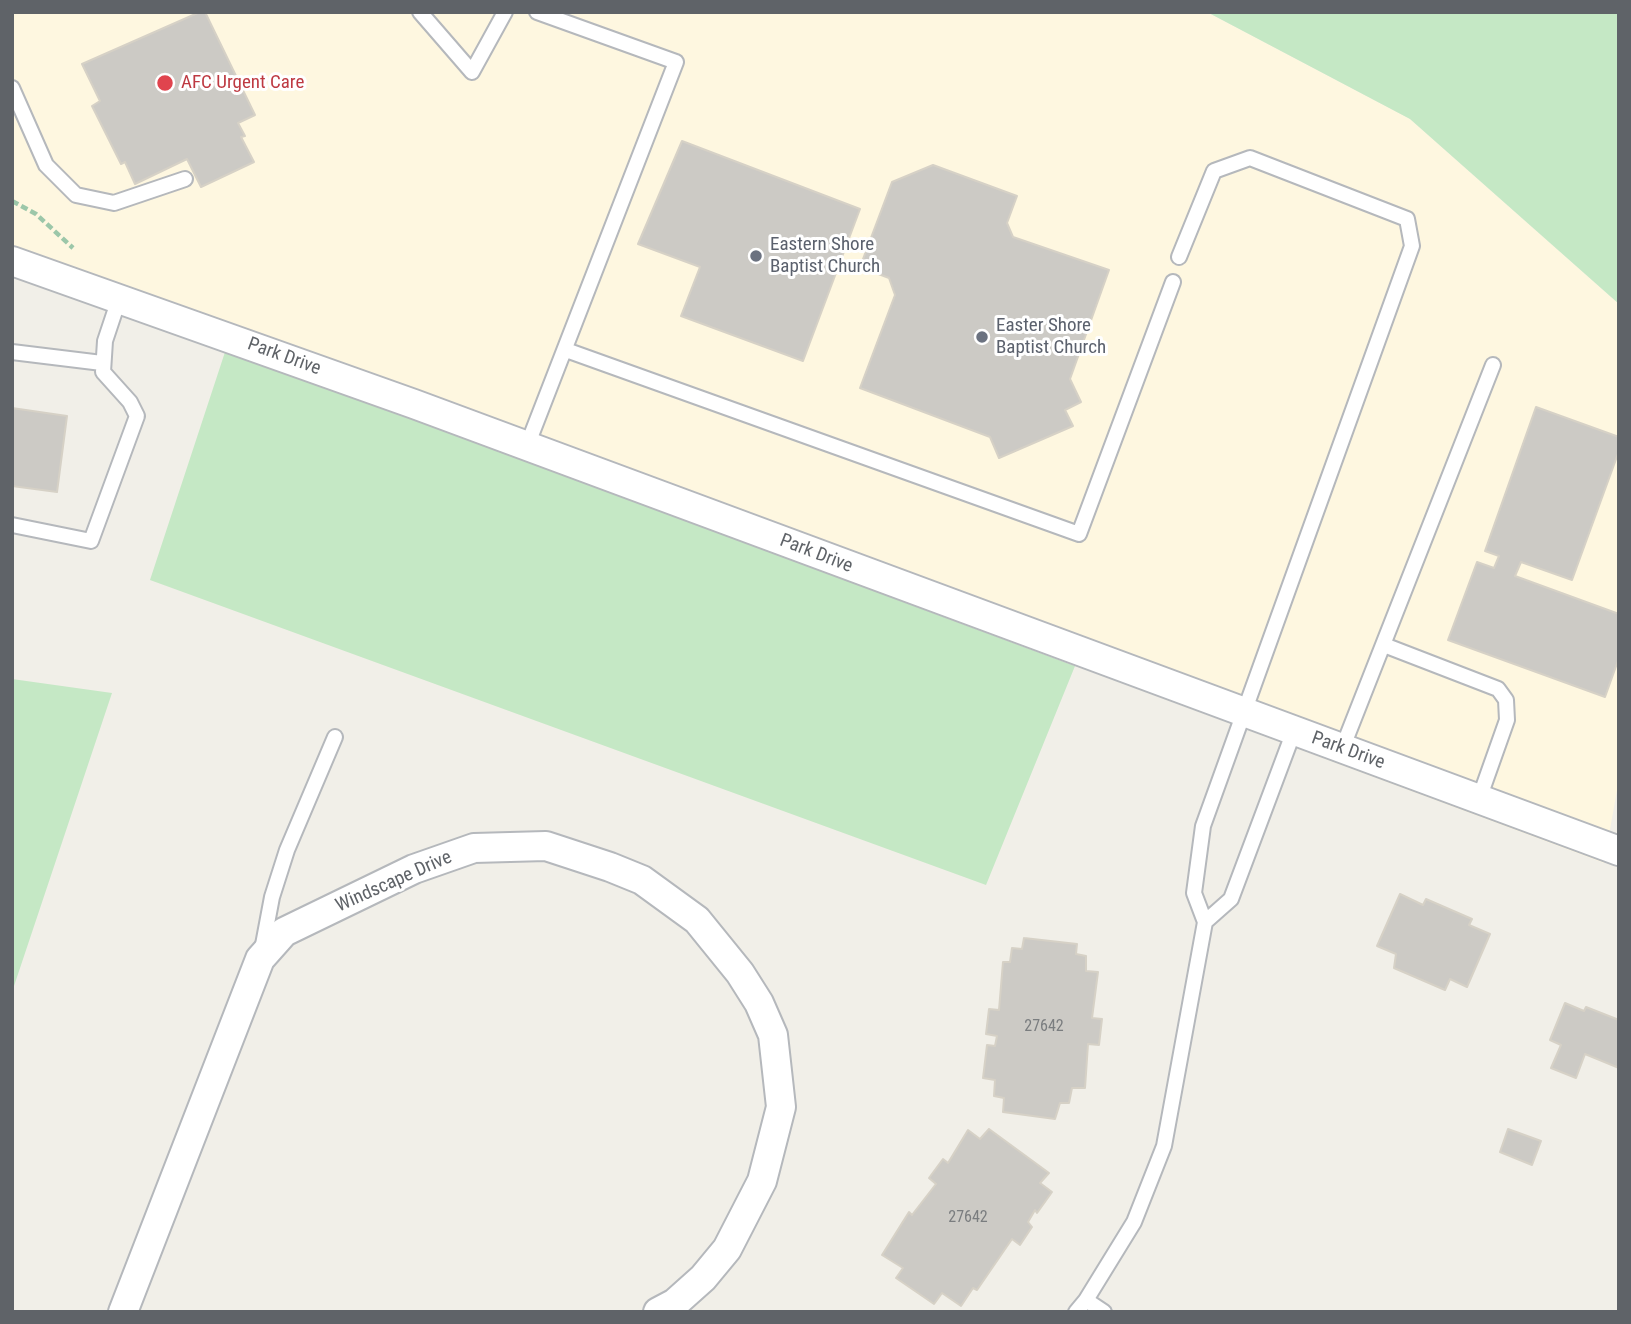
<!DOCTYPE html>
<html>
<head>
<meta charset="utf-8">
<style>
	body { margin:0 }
	#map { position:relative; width:1631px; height:1324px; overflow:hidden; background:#f1efe8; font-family:"Roboto Condensed",sans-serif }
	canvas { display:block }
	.frame { position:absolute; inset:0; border:14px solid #5f6368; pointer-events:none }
</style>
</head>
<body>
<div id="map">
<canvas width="1631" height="1324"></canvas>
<div class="frame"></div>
</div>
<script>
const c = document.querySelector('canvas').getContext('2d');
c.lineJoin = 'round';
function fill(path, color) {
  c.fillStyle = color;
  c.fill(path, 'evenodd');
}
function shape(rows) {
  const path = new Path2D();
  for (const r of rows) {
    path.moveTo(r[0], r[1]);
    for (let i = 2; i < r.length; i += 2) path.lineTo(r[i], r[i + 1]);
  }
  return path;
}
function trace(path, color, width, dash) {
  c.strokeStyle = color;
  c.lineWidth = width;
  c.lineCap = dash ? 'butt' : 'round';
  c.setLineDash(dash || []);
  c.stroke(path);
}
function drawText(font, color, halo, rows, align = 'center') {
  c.font = font + ' "Roboto Condensed",sans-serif';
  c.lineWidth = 6;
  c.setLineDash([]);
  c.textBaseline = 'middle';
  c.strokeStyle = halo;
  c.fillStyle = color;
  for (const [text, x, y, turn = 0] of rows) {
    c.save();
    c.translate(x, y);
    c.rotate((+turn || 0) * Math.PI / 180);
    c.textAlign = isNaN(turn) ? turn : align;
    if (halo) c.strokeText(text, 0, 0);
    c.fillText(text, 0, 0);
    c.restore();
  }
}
fill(shape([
	[12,12,1207,12,1410,119,1619,304,1619,779,1604,863,12,269]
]), '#fef7e0');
fill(shape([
	[1207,12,1619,12,1619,304,1410,119],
	[226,349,1075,666,986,885,150,580],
	[12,679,112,693,12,992]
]), '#c5e8c5');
const building = shape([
	[200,12,205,12,255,115,238,123,245,136,241,137,254,162,201,187,187,159,135,184,125,162,121,164,92,106,100,101,82,64,200,12],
	[682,141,860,209,803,361,681,316,700,267,638,244,682,141],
	[933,165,1017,196,1007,223,1013,237,1109,270,1070,379,1081,402,1065,410,1073,426,999,458,990,437,860,388,895,295,889,278,860,267,892,182,933,165],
	[1536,407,1619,437,1619,451,1572,580,1521,562,1515,576,1619,614,1619,658,1605,697,1448,640,1477,562,1494,568,1499,556,1485,551,1536,407],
	[12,408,67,416,57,492,12,486,12,408],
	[1400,894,1423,905,1426,899,1472,919,1469,925,1490,934,1467,987,1450,979,1445,990,1394,968,1396,954,1377,946,1400,894],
	[1024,938,1077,944,1076,954,1086,956,1086,971,1098,972,1092,1018,1102,1019,1099,1045,1088,1044,1085,1088,1072,1088,1069,1103,1060,1103,1055,1119,1003,1112,1004,1098,994,1096,995,1080,983,1078,987,1045,995,1046,997,1036,986,1034,989,1009,999,1010,1003,962,1010,962,1012,948,1022,949,1024,938],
	[1565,1003,1584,1011,1586,1007,1619,1020,1619,1068,1585,1054,1576,1078,1551,1068,1561,1045,1550,1040,1565,1003],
	[989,1129,1049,1173,1040,1183,1052,1192,1037,1213,1035,1210,1028,1222,1032,1227,1020,1245,1012,1239,977,1290,973,1288,961,1306,942,1293,934,1304,896,1278,903,1268,882,1255,909,1212,912,1215,936,1184,929,1178,943,1159,948,1163,968,1130,980,1139,989,1129],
	[1508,1129,1541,1141,1532,1165,1500,1152,1508,1129]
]);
fill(building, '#cccac5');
trace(building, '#d6d1c6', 2);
const service = shape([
	[420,12,472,72,505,12],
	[12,88,46,165,76,195,114,203,185,179],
	[566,350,1079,534,1173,282],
	[12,352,102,363],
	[527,446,676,62,537,12],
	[12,525,91,541,137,416,130,402,103,372,105,341,119,299],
	[1384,645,1498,689,1506,700,1507,720,1479,799],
	[1342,749,1493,365],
	[1205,922,1231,899,1294,731],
	[262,950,272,897,287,850,335,737],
	[1086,1300,1134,1222,1164,1146,1205,922,1194,893,1203,826,1412,246,1407,219,1250,158,1214,171,1179,257],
	[1076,1312,1086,1300,1104,1312]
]);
const minor = shape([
	[12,261,414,404,1619,851],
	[123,1312,260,959,284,932,414,869,474,848,546,846,610,867,642,880,697,920,740,973,759,1003,773,1035,781,1107,762,1181,727,1249,703,1278,675,1303,658,1312]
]);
trace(service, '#b5b8bc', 18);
trace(minor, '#b5b8bc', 32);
trace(shape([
	[12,201,36,214,73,248]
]), '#9cc7a9', 4.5, [7, 3.5]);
trace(service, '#fff', 14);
trace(minor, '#fff', 28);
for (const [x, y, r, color] of [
	[165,83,9,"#e0444e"],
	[756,256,7,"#6b7280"],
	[982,337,7,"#6b7280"]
]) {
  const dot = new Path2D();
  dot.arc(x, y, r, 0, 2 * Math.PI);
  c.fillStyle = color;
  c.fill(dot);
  trace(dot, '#fff', 2.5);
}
drawText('16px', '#7a7d7f', null, [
	["27642",1044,1027],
	["27642",968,1218]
]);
drawText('19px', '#be3a42', '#fff', [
	["AFC Urgent Care",181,83]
], 'left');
drawText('19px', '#5b616d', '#fff', [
	["Eastern Shore",770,245],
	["Baptist Church",770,267],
	["Easter Shore",996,326],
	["Baptist Church",996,348]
], 'left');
drawText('19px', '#5f6368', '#fff', [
	["Park Drive",284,357,20],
	["Park Drive",816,554,21],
	["Park Drive",1348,751,20],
	["Windscape Drive",394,882,-24]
]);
</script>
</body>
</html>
